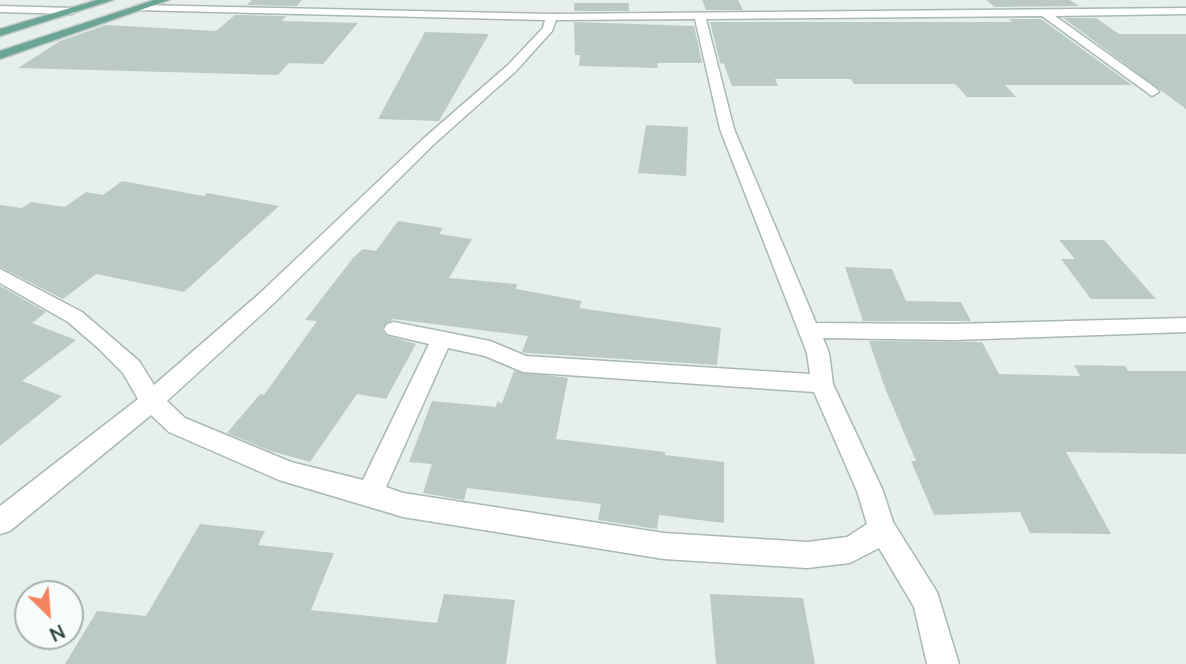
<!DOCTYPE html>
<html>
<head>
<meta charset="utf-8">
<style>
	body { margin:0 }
	#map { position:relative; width:1186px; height:664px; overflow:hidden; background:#e6efeb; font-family:"Nunito Sans",sans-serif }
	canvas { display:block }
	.north { position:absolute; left:14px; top:580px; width:70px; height:70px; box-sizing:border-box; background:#f7fbf9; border:2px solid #a3b1ad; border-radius:50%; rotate:155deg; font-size:19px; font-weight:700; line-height:28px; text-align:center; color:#24423a }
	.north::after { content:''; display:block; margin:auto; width:24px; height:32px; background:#f4845f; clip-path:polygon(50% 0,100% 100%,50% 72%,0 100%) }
</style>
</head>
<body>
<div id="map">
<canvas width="1186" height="664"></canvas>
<div class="north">N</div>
</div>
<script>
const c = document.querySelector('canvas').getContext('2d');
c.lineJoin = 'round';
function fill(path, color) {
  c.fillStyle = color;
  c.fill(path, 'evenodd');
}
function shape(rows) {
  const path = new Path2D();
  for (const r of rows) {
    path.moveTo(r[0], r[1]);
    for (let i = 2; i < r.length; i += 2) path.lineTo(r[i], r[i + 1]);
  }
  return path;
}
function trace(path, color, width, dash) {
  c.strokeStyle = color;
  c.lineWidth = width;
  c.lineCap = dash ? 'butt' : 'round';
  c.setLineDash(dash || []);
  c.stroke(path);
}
fill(shape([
	[252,0,302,0,297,6,247,5],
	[702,0,738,0,743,10,706,10],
	[986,0,1070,0,1079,6,995,7],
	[574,3,629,3,629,11,574,11],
	[235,15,286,16,282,21,358,23,323,64,289,63,278,75,18,68,60,41,106,25,216,31],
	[1063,18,1096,18,1119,34,1186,34,1186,109],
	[1009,19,1041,19,1132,85,1005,85,1016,97,967,97,955,84,854,84,851,79,775,79,778,86,732,86,724,64,720,63,710,22,1012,22],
	[574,22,694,26,702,63,657,63,658,68,579,66,580,55,575,55],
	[425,32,489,34,439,121,378,119],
	[646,125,688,127,686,176,638,173],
	[122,181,204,196,207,193,279,206,184,292,96,274,63,299,0,267,0,205,22,208,31,202,65,207,86,192,103,195],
	[398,221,443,228,439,234,472,239,449,278,517,284,516,289,582,301,579,308,721,328,717,365,527,353,522,352,528,336,393,319,382,328,385,335,416,344,386,399,357,394,310,462,271,451,227,433,260,394,264,395,317,321,305,320,353,258,363,249,376,251],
	[1059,240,1104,240,1156,299,1091,299,1061,259,1075,259],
	[845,267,892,269,906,301,961,302,971,321,863,321],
	[0,286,46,312,32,323,76,340,22,381,62,396,0,446],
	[869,341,982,342,999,374,1080,376,1074,365,1125,366,1128,371,1186,371,1186,454,1066,452,1111,534,1030,533,1020,512,934,515,911,461,916,461,885,388],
	[514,371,568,378,556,439,665,452,665,455,724,462,724,523,659,515,657,529,598,520,601,504,467,488,464,500,423,493,432,464,409,462,432,401,496,407,497,402,502,403],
	[200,524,265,531,258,545,334,553,311,610,437,623,444,594,515,600,506,664,65,664,97,611,146,616],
	[710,594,803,598,815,664,716,664]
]), '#bbcac4');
const minor = shape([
	[138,5,552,14,1186,8,1186,14,1055,16,1157,89,1159,92,1152,96,1042,16,706,19,734,129,816,323,954,324,1186,318,1186,332,954,340,823,338,829,353,833,384,883,491,893,522,937,592,959,664,927,664,914,607,879,548,850,563,807,568,664,559,403,517,279,480,169,432,151,415,10,531,0,534,0,506,138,399,123,373,98,348,68,322,0,283,0,269,82,312,139,361,154,385,259,294,423,139,508,65,543,28,545,20,134,10,133,8,138,5],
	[695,19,720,129,807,353,810,374,526,356,490,341,394,322,387,324,384,329,387,334,429,344,363,480,291,462,185,418,167,401,273,304,433,145,516,71,552,31,556,20,695,19],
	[448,348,485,356,523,372,814,392,857,491,867,524,847,537,807,542,664,533,403,493,386,487,448,348],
	[0,6,72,8,77,11,72,14,0,12,0,6]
]);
const major = shape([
	[97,0,113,0,0,36,0,29,97,0],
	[154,0,169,0,0,59,0,51,154,0]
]);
trace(minor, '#a8b8b2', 3);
trace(major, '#c2cac8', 3);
fill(minor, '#fff');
fill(major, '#6aa596');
</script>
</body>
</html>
